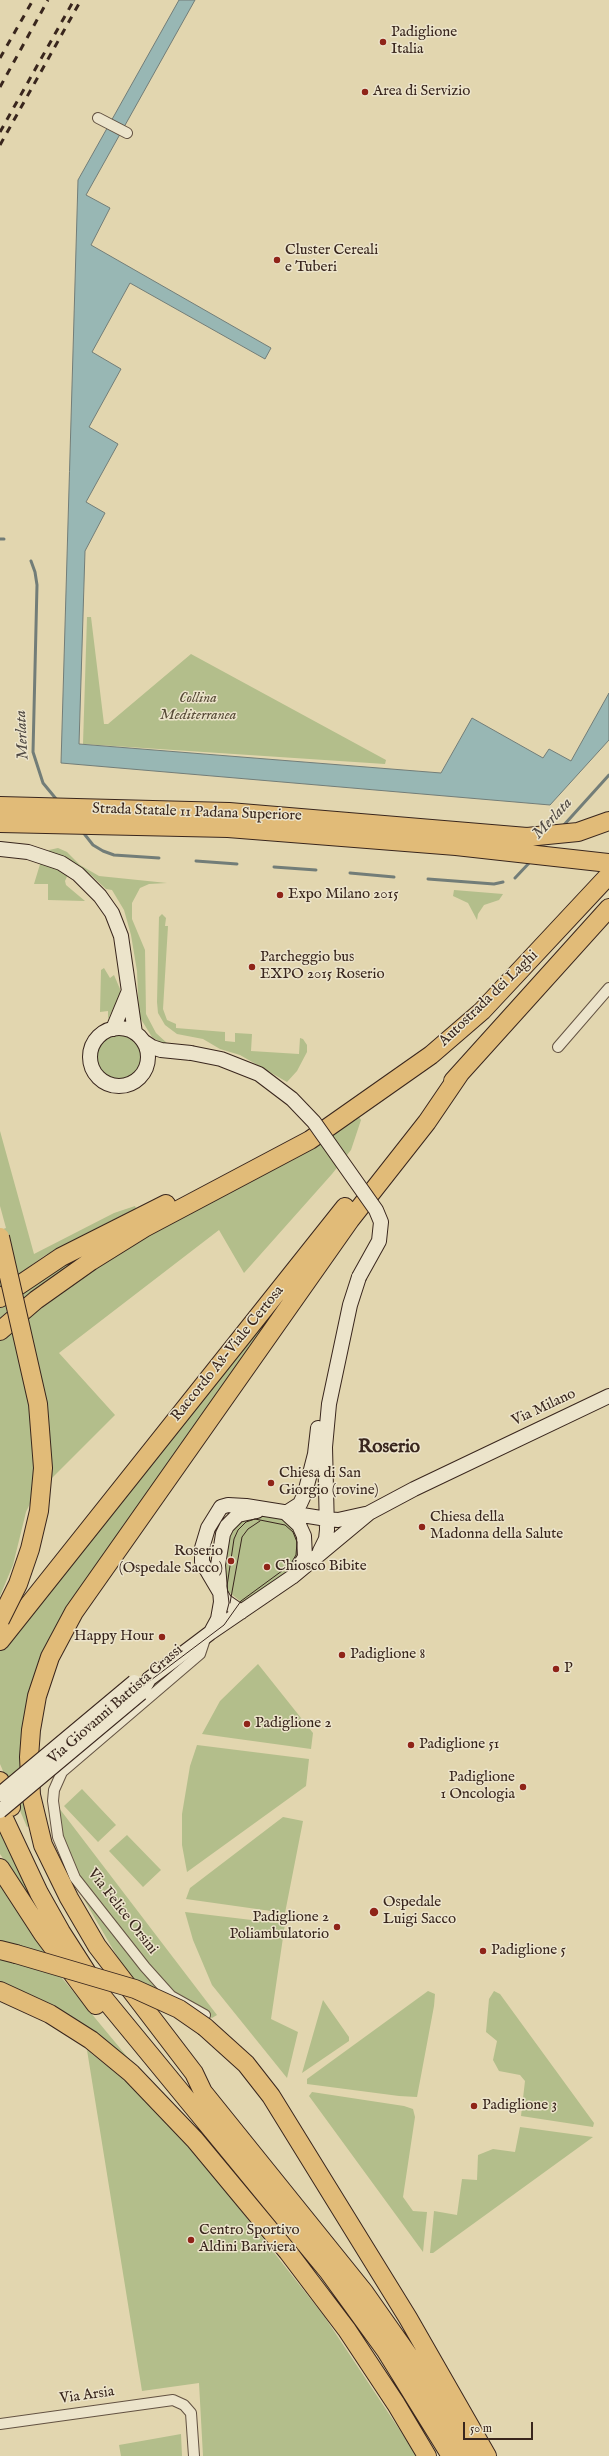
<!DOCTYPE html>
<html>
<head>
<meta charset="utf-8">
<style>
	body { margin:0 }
	#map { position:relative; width:609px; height:2456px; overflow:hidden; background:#e2d6af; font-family:"IM FELL English",serif }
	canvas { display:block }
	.scale { position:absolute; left:463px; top:2422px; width:70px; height:18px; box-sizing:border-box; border:2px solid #39261d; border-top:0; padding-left:5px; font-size:12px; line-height:14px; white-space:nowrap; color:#39261d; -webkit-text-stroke:3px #ece4cb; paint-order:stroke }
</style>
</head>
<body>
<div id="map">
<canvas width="609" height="2456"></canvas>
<div class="scale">50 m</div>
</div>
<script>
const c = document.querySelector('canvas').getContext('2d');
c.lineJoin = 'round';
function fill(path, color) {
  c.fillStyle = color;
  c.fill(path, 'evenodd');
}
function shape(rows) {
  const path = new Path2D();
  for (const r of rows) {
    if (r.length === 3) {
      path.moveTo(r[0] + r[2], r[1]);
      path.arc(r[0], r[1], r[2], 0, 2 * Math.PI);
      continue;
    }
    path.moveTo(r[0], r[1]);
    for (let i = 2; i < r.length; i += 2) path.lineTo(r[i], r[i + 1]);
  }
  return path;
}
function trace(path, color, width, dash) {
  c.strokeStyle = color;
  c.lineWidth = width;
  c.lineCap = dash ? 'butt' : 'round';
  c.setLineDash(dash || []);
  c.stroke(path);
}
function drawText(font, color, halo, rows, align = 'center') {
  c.font = font + ' "IM FELL English",serif';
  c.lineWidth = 3;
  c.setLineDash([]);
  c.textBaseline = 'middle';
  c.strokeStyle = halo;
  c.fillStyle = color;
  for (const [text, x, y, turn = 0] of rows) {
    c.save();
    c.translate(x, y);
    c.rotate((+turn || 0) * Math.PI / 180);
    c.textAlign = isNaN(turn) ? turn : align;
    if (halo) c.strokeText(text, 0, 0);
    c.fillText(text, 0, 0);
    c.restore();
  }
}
fill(shape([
	[87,617,91,617,104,724,108,724,191,654,386,760,385,764,83,744],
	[58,848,67,852,80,865,99,876,167,883,149,884,140,888,132,903,132,919,145,950,146,1014,156,1033,168,1044,163,1044,152,1037,139,1016,137,971,131,935,124,910,112,890,106,889,91,875,81,869,69,872,65,881,66,885,85,901,48,900,48,884,34,884,41,861,49,850],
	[454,890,503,894,499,900,484,905,478,914,477,920,468,903,453,896],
	[162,914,166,918,165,926,168,926,163,1009,167,1020,176,1024,176,1028,225,1032,225,1041,235,1042,235,1033,252,1034,251,1051,299,1054,300,1038,303,1039,307,1045,307,1052,297,1071,287,1082,240,1055,220,1049,203,1039,177,1034,165,1025,158,1013,157,1002,159,917],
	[104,968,110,978,114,975,120,989,120,995,108,1019,108,1011,100,1012,101,970],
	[119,1057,22],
	[359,1117,361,1120,351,1150,332,1174,244,1273,219,1230,59,1353,115,1415,33,1497,26,1512,13,1565,0,1596,0,1339,129,1243],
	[0,1131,34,1254,114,1213,135,1206,136,1208,44,1256,0,1288,0,1230,6,1228,0,1206],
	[100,1247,73,1263,0,1321,0,1306,44,1273],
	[312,1258,39,1675,31,1825,27,1827,0,1764,0,1631],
	[254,1514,284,1519,294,1526,302,1545,295,1567,245,1605,225,1589,222,1578,228,1540,232,1531,242,1520],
	[258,1664,313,1733,311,1749,202,1734,220,1701],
	[197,1745,309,1759,306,1786,187,1872,182,1845,182,1814,190,1766],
	[82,1789,116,1825,98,1842,64,1806],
	[59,1808,217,2015,212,2018,172,1995,79,1876,62,1840,58,1814],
	[283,1817,303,1821,285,1913,186,1899,190,1888],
	[0,1822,87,1982,0,1854],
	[127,1835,161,1870,143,1887,109,1851],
	[0,1884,57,1972,129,2059,56,2006,0,1982],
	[82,1896,142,1971,155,1980,166,1996,132,1982],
	[185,1912,285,1924,271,2019,298,2032,287,2078,212,1985,193,1940],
	[428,1991,435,1994,434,2006,417,2097,399,2096,307,2084,307,2079],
	[494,1991,500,1994,594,2123,593,2127,521,2116,525,2081,520,2075,499,2071,493,2060,497,2041,486,2032,489,1999],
	[323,2000,349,2037,349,2041,302,2073],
	[87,2050,133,2087,205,2165,324,2316,417,2456,203,2456,199,2383,142,2391],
	[312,2092,404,2106,413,2109,415,2117,403,2197,413,2211,427,2212,423,2252,309,2096],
	[520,2127,593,2137,433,2253,430,2253,434,2211,457,2215,462,2179,477,2180,478,2155,493,2149,515,2152],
	[181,2434,182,2456,121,2456,119,2445]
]), '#b3be8b');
const water = shape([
	[179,0,195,0,86,195,110,208,91,245,271,348,265,359,130,283,92,352,121,369,89,427,118,444,86,502,105,513,85,551,79,744,441,773,472,718,543,758,549,749,571,761,609,693,609,740,550,805,61,763,78,180,179,0]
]);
fill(water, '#98b7b4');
trace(water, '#727d78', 1);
trace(shape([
	[0,539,4,539],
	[31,561,35,572,37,585,33,752,43,783,57,800],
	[563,826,609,775],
	[82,831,93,845,103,851,114,855,159,858],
	[196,861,237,864],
	[274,867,316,870],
	[350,873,394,877],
	[515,878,531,861],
	[428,879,494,884,503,882]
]), '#727d78', 3);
const street = shape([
	[98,118,127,133],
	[558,1047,609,988],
	[205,2015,171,1996,145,1967,75,1878,58,1837,53,1801,54,1790,62,1772,200,1654,206,1636],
	[0,2424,173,2400,184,2405,191,2413,194,2456]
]);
const secondary = shape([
	[0,849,28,852,61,863,78,874,100,896,112,913,121,936,135,1033],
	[119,1057,29],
	[113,1029,128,993],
	[143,1041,152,1047,161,1050,191,1053],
	[286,1513,300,1504,305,1493,315,1454,318,1428],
	[286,1513,299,1525,304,1536,305,1557,298,1568],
	[320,1551,326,1539,327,1530,325,1447,329,1404,350,1305,359,1277],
	[241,1612,225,1601,202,1562,202,1548,208,1528,221,1507,228,1505,246,1506,327,1519,338,1520,365,1514],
	[211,1632,218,1619,221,1602,218,1565,223,1534,227,1526,238,1515,257,1511],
	[141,1693,149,1679,210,1633,292,1577,369,1513,414,1489,609,1396]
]);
const highway = shape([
	[0,806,229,812,527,837,578,832,609,821],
	[0,823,228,828,456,846,609,863],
	[461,1072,427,1122,350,1220,74,1612,50,1657,37,1696,31,1730,29,1757,31,1795,43,1845,69,1898,97,1946,194,2073,203,2092,364,2292,409,2356,469,2456],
	[453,1081,609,908],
	[0,1298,61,1257,166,1204],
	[0,1331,36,1300,91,1261,144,1228,310,1140,431,1055,482,1011,609,875],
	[0,1641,345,1207],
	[0,1781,11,1807],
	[0,1810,39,1893,61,1932,102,1996,328,2271,386,2351,451,2456],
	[0,1868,43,1934,96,2005],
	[0,1950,16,1954],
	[0,1991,50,2014,91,2040,131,2073,195,2140,288,2252,347,2330,396,2404,427,2456],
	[205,2027,246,2064,271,2096,408,2318,487,2456]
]);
trace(street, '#635242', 12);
trace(secondary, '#39261d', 16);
trace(highway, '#39261d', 20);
trace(street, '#ece4cb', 10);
trace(secondary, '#ece4cb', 14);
trace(highway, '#e1bb78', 18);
trace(shape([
	[230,1603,242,1537,248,1529,260,1521],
	[0,1805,139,1689,224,1625,241,1601,290,1565,296,1555,297,1542,293,1532,285,1525,255,1519,246,1522,238,1530,234,1539,227,1586,229,1603,227,1611]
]), '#39261d', 1);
trace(shape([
	[0,58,33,0],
	[0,87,48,0],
	[0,132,74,0],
	[0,145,81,0]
]), '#39261d', 3, [7, 7]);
const secondaryBridge = shape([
	[191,1053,221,1059,259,1074,292,1099,314,1122,376,1210,381,1222,379,1241,359,1277],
	[0,1794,134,1682],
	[0,1811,141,1693]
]);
const highwayBridge = shape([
	[0,1237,38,1404,43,1468,39,1511,30,1549,18,1584,0,1620],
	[16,1954,135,1989,179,2009,205,2027]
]);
trace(secondaryBridge, '#39261d', 16, []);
trace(highwayBridge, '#39261d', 20, []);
trace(secondaryBridge, '#ece4cb', 14);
trace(highwayBridge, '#e1bb78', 18);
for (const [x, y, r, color] of [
	[383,42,4,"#8f2418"],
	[365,92,4,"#8f2418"],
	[277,260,4,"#8f2418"],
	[280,895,4,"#8f2418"],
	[252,967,4,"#8f2418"],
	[271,1483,4,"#8f2418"],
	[422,1527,4,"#8f2418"],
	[231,1561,4,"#8f2418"],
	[267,1567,4,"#8f2418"],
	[162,1637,4,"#8f2418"],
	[342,1655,4,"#8f2418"],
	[556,1669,4,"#8f2418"],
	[247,1724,4,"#8f2418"],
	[411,1745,4,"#8f2418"],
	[523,1787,4,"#8f2418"],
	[374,1912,5,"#8f2418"],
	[337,1927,4,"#8f2418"],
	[483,1951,4,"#8f2418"],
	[474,2106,4,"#8f2418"],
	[191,2240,4,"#8f2418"]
]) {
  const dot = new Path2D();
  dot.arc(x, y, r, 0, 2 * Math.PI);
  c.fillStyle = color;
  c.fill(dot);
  trace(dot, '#ece4cb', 1.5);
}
drawText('15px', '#39261d', '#ece4cb', [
	["Padiglione",391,33],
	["Italia",391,50],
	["Area di Servizio",373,92],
	["Cluster Cereali",285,251],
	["e Tuberi",285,268],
	["Expo Milano 2015",288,895],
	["Parcheggio bus",260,958],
	["EXPO 2015 Roserio",260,975],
	["Chiesa di San",279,1474],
	["Giorgio (rovine)",279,1491],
	["Chiesa della",430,1518],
	["Madonna della Salute",430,1535],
	["Roserio",223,1552,"right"],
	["(Ospedale Sacco)",223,1569,"right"],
	["Chiosco Bibite",275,1567],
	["Happy Hour",154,1637,"right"],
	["Padiglione 8",350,1655],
	["P",564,1669],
	["Padiglione 2",255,1724],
	["Padiglione 51",419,1745],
	["Padiglione",515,1778,"right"],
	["1 Oncologia",515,1795,"right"],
	["Ospedale",383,1903],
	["Luigi Sacco",383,1920],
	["Padiglione 2",329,1918,"right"],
	["Poliambulatorio",329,1935,"right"],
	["Padiglione 5",491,1951],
	["Padiglione 3",482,2106],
	["Centro Sportivo",199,2231],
	["Aldini Bariviera",199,2248]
], 'left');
drawText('italic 15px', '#584c38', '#ece4cb', [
	["Collina",198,699],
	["Mediterranea",198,716]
]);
drawText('15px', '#39261d', '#ece4cb', [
	["Strada Statale 11 Padana Superiore",197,813,2],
	["Autostrada dei Laghi",489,999,-44],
	["Raccordo A8-Viale Certosa",228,1354,-51],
	["Via Milano",544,1408,-25],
	["Via Giovanni Battista Grassi",116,1705,-41],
	["Via Felice Orsini",122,1912,52],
	["Via Arsia",87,2396,-8]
]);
drawText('italic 16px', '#514a43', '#ece4cb', [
	["Merlata",23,735,-93],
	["Merlata",553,819,-47]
]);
drawText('bold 19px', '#39261d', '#ece4cb', [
	["Roserio",389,1448]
]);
</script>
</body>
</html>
